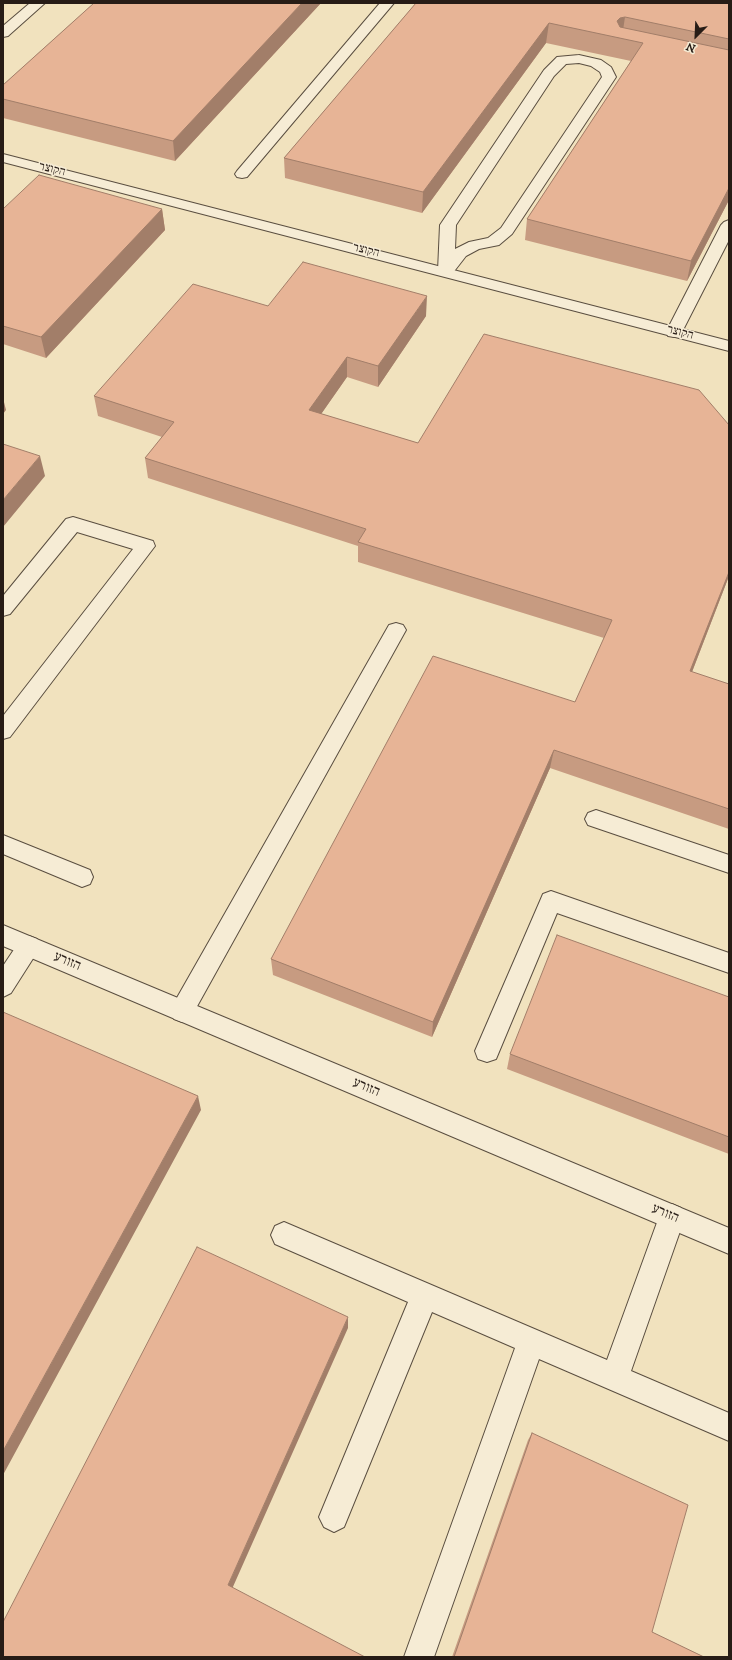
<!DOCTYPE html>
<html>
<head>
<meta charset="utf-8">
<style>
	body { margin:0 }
	#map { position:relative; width:732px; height:1660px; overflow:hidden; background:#f1e2be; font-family:"IM FELL DW Pica",serif }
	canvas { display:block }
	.frame { position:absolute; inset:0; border:4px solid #271c16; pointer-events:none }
	.north { position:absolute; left:676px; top:16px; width:40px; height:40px; -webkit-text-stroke:3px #f6ecd5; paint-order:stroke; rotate:204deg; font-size:11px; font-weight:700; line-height:16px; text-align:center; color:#271c16 }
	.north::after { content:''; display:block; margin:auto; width:14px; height:18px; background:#271c16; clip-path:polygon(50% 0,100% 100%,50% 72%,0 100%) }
</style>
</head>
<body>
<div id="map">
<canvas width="732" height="1660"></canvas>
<div class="frame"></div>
<div class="north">N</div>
</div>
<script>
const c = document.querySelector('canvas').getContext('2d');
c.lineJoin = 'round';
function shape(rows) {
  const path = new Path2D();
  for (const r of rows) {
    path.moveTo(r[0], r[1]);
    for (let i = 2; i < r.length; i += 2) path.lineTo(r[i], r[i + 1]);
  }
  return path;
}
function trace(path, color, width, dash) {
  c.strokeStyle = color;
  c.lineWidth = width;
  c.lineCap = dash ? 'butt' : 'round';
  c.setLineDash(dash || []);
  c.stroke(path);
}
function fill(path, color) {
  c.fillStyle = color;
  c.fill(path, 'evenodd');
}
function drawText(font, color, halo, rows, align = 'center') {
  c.font = font + ' "IM FELL DW Pica","Frank Ruhl Libre",serif';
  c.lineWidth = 3;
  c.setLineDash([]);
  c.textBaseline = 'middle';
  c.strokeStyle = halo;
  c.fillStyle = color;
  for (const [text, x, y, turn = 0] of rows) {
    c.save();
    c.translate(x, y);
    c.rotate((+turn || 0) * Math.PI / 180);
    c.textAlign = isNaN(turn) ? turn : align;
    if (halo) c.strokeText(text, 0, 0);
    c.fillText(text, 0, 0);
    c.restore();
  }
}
const lane = shape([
	[30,3,45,3,8,36,3,37,3,26,30,3],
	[380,3,394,3,247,177,242,178,237,177,235,174,237,171,380,3],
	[579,55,601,60,611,67,616,77,512,234,499,245,479,249,466,256,452,274,446,276,440,274,438,271,440,225,544,70,557,57,579,55],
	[579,63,591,66,600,72,602,77,501,228,488,238,469,242,455,249,456,225,554,76,566,64,579,63],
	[729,220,729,240,682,332,680,336,674,337,668,336,666,332,721,225,724,222,729,220],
	[73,517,153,541,155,546,10,737,3,739,3,716,133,549,77,532,10,614,3,616,3,596,66,519,73,517],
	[396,623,403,625,406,630,190,1019,182,1022,174,1019,170,1011,174,1003,389,625,396,623],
	[596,810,729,855,729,873,588,825,585,819,588,813,596,810],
	[3,835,90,870,93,877,90,884,82,887,3,854,3,835],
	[551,891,729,953,729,973,557,913,496,1059,487,1062,478,1059,475,1051,540,901,543,894,551,891],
	[29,936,37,939,41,946,11,993,3,997,3,966,21,939,29,936],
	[672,1204,681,1208,685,1217,631,1371,729,1413,729,1441,539,1359,434,1657,404,1657,515,1348,432,1312,344,1527,334,1532,324,1527,319,1517,408,1302,275,1244,271,1235,275,1226,284,1222,607,1360,659,1217,663,1208,672,1204]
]);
const street = shape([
	[3,154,729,341,729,351,3,162,3,154],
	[3,925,729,1228,729,1254,3,946,3,925]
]);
trace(lane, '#5a4e40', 2);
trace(street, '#5a4e40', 2);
fill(lane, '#f6ecd5');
fill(street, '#f6ecd5');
fill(shape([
	[94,3,321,3,175,161,3,118,3,85],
	[416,3,729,3,729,200,687,281,525,240,527,219,631,61,546,43,422,213,285,178,284,158],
	[3,209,162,209,165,230,46,358,3,344],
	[268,306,426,316,378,387,347,377,321,414,418,443,729,425,729,576,692,672,729,684,729,829,550,768,432,1037,273,975,271,959,575,702,604,638,358,562,358,546,148,478,145,458,162,437,98,416,94,396],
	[729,997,729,1154,507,1069,510,1054],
	[532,1433,652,1632,704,1657,452,1657,528,1440]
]), '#c79b81');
fill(shape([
	[302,3,321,3,175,161,173,141],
	[625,17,622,37,617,38,617,21,620,18],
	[549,23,546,43,422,213,423,192],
	[729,188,729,200,687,281,691,261],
	[162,209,165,230,46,358,41,337],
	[427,296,426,316,378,387,378,366],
	[347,357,347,377,310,430,309,410],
	[3,398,6,410,3,414],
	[40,456,45,476,3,527,3,500],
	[729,572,729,576,685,690,690,671],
	[554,750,550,768,432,1037,433,1022],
	[198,1096,201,1110,3,1475,3,1451],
	[348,1317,348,1328,232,1589,228,1585]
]), '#a27e69');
const building = shape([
	[94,3,302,3,173,141,3,99,3,85,94,3],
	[416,3,729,3,729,39,625,17,620,18,617,21,620,27,729,50,729,188,691,261,527,219,643,43,549,23,423,192,284,158,416,3],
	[39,175,162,209,41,337,3,326,3,209,39,175],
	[303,262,427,296,378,366,347,357,309,410,418,443,484,334,699,390,729,425,729,572,690,671,729,684,729,809,554,750,433,1022,271,959,433,656,575,702,612,620,358,542,366,529,145,458,174,422,94,396,193,284,268,306,303,262],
	[3,444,40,456,3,500,3,444],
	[557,935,729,997,729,1137,510,1054,557,935],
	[3,1012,198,1096,3,1451,3,1012],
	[197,1247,348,1317,228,1585,365,1657,3,1657,3,1622,197,1247],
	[532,1433,688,1505,652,1632,704,1657,454,1657,532,1433]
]);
fill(building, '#e7b496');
trace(building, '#a27e69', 1);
drawText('12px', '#271c16', '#f6ecd5', [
	["הקוצר",52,170,14],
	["הקוצר",366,251,14],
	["הקוצר",680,333,15]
]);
drawText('14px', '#271c16', '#f6ecd5', [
	["הזורע",67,962,23],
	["הזורע",366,1088,23],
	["הזורע",665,1214,23]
]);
</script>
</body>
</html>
